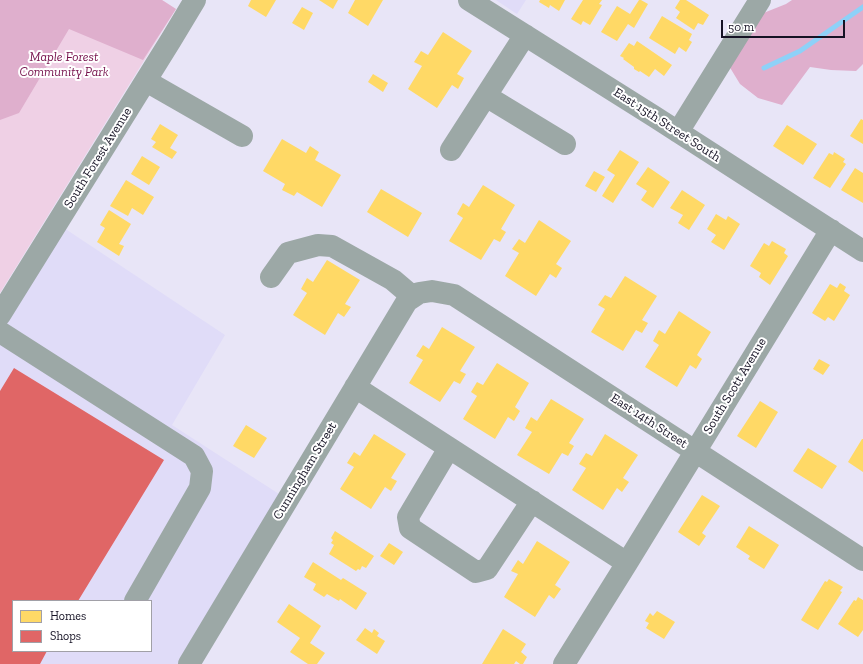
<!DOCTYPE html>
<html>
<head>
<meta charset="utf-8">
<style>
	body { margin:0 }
	#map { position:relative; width:863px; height:664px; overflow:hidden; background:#e8e5f7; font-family:"Zilla Slab",serif }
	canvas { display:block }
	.legend { position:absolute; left:12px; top:600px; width:140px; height:52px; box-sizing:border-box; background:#fff; border:1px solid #a1a0a7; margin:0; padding:5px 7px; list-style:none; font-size:12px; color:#151224 }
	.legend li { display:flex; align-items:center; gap:8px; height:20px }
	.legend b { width:20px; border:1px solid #a1a0a7 }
	.scale { position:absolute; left:721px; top:20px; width:124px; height:18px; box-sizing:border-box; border:2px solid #151224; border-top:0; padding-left:5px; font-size:12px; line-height:14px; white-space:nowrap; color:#151224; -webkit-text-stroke:3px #fff; paint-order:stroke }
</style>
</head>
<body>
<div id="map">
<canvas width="863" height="664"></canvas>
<ul class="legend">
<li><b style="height:11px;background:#ffd966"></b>Homes</li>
<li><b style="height:11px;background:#e06666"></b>Shops</li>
</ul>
<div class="scale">50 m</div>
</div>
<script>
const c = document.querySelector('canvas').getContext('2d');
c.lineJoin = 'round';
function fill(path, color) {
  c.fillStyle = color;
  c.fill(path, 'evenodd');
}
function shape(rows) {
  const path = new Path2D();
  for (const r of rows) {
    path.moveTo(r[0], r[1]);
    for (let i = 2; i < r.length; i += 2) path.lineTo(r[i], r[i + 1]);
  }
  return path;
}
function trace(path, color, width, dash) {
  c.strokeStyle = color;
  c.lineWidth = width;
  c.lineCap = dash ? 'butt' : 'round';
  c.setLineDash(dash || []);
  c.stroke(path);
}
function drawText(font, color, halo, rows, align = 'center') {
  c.font = font + ' "Zilla Slab",serif';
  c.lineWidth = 4;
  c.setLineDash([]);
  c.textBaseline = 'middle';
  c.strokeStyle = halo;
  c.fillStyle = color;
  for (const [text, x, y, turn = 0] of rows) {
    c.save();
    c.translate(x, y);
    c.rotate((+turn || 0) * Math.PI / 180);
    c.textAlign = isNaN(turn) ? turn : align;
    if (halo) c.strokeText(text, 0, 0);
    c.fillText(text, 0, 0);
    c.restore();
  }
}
fill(shape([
	[496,0,526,0,517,14],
	[64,228,225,335,172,425,279,494,181,664,0,664,0,334],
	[13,601,151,601,151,651,13,651]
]), '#e0dcf8');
fill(shape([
	[0,0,162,0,176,9,0,293]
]), '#efd0e5');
fill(shape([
	[0,0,162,0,176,9,143,60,69,29,19,113,0,120],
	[792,0,863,0,863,64,856,71,831,70,810,67,782,105,758,98,740,84,729,66,761,14,786,4]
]), '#dfafcd');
fill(shape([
	[251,0,276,0,266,17,248,6],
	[319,0,338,0,333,9],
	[355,0,383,0,368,26,348,13],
	[540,0,565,0,559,11,550,5,549,8,539,2],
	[583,0,602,0,599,4,602,5,590,25,583,21,581,25,571,19],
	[639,0,641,0,648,4,634,28,628,24,617,41,601,32,617,6,630,14],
	[680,0,686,0,709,15,703,25,698,23,694,30,676,18,680,12,675,8],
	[302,7,313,13,304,30,292,23],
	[662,16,692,34,689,40,692,42,686,52,679,47,675,54,649,38],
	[443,32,472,51,457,74,464,78,458,89,452,85,437,108,408,89,422,66,414,62,421,51,428,55],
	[637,41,672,65,664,76,655,69,649,77,640,71,639,72,634,69,634,67,623,59,624,58,620,56,629,43,634,46],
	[373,74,388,83,383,92,368,82],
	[861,119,863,120,863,144,850,136],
	[160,124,178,135,170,148,177,152,172,159,152,147,156,142,151,139],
	[787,125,817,144,803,165,773,146],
	[282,139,306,153,310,146,319,152,315,160,341,175,322,207,297,192,294,196,282,190,285,184,263,171],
	[620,150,639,162,613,203,602,196,615,175,607,170],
	[834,152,845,159,843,162,846,164,830,188,813,178,829,153,833,155],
	[142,156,160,167,149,185,131,174],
	[648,167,670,182,653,208,641,200,647,191,636,184],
	[855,168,863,173,863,203,841,190],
	[594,171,605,177,596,192,585,186],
	[126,180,154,197,143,215,132,208,128,216,110,206],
	[483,185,515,205,501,229,506,232,500,242,494,239,481,260,449,241,463,218,457,214,463,203,469,207],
	[381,189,422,213,408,237,367,212],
	[682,190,705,205,689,230,678,223,683,215,670,208],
	[109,210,131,224,119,244,124,246,119,256,97,242,105,228,100,225],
	[716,214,726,220,728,216,740,224,724,250,711,242,716,235,707,229],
	[539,220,571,241,556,264,562,268,556,278,550,274,536,296,505,276,519,253,512,249,519,239,525,243],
	[772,241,786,249,784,253,788,256,770,285,759,277,761,273,750,266,764,243,769,246],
	[327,260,360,280,345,304,351,307,344,317,338,313,325,335,293,315,307,293,301,289,307,278,313,282],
	[625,276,657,296,642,320,648,323,642,333,636,330,623,351,591,332,605,309,598,305,605,295,611,298],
	[840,283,846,287,844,291,850,295,834,321,828,317,825,321,812,313,830,284,837,288],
	[679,311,711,332,697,355,702,359,696,369,690,365,677,387,645,367,659,345,653,341,659,330,665,334],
	[442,327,475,347,460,371,466,374,460,384,454,381,440,402,409,383,423,360,416,356,423,345,429,349],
	[819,359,830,365,823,375,813,369],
	[497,363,529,383,515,407,520,411,514,421,508,417,495,439,463,419,477,396,471,392,477,382,483,385],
	[551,399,584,419,569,443,574,446,568,456,562,453,549,474,517,455,532,432,525,428,531,417,537,421],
	[760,401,778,412,756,448,737,436],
	[246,425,267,438,254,458,233,446],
	[374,434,406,454,391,478,397,481,391,491,385,487,371,509,340,489,354,467,347,463,354,452,360,456],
	[605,434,638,455,623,478,629,482,622,492,617,488,603,510,572,490,586,468,579,464,586,453,592,456],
	[862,439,863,439,863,472,848,462],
	[808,448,837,466,822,489,793,471],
	[702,495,720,506,702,533,706,536,699,546,678,532],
	[749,526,779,545,764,569,748,559,750,556,736,547],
	[335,531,374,556,366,568,362,566,360,570,358,569,356,571,329,554,334,545,331,543,333,540,331,538],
	[537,541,570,562,555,585,561,589,554,599,549,595,535,617,504,597,518,574,511,571,518,560,523,564],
	[389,543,403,552,394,565,380,556],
	[313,562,341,580,343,578,367,593,356,610,340,599,339,601,327,594,324,597,313,590,316,584,304,577],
	[829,579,843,587,840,591,842,592,818,630,801,620,825,581,827,582],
	[858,597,863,600,863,630,858,637,838,624,854,600,856,601],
	[289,604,321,626,310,643,325,653,317,664,308,664,290,652,300,638,277,622],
	[657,611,675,622,664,639,646,628,649,623,645,621,650,613,653,616],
	[365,628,372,633,374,629,379,633,377,636,385,641,377,654,356,640],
	[503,629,526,644,521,652,527,657,523,664,520,664,516,661,514,664,482,664]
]), '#ffd966');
fill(shape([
	[14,368,164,460,78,601,13,601,13,651,47,651,40,664,0,664,0,391]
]), '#e06666');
trace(shape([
	[764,68,800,51,863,7]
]), '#8ed1f8', 5);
trace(shape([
	[469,0,655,117,863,251],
	[146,81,242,136],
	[486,96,565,144],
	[678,132,760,0],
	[451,150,525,35],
	[271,277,288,253,318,245,332,246,393,280,413,297],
	[0,315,171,40,195,0],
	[0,332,194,456,202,471,200,488,135,601],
	[355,387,627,563],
	[449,448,408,517,410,528,476,572,487,569,532,501],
	[189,664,407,301,419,293,432,291,454,295,863,560],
	[564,664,627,563,831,230]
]), '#9ca8a6', 22);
drawText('italic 13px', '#740e4a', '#fff', [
	["Maple Forest",64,57],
	["Community Park",64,72]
]);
drawText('13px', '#151224', '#fff', [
	["East 15th Street South",667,125,33],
	["South Forest Avenue",98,158,-58],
	["South Scott Avenue",735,386,-59],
	["East 14th Street",649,421,33],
	["Cunningham Street",305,471,-59]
]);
</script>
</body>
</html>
